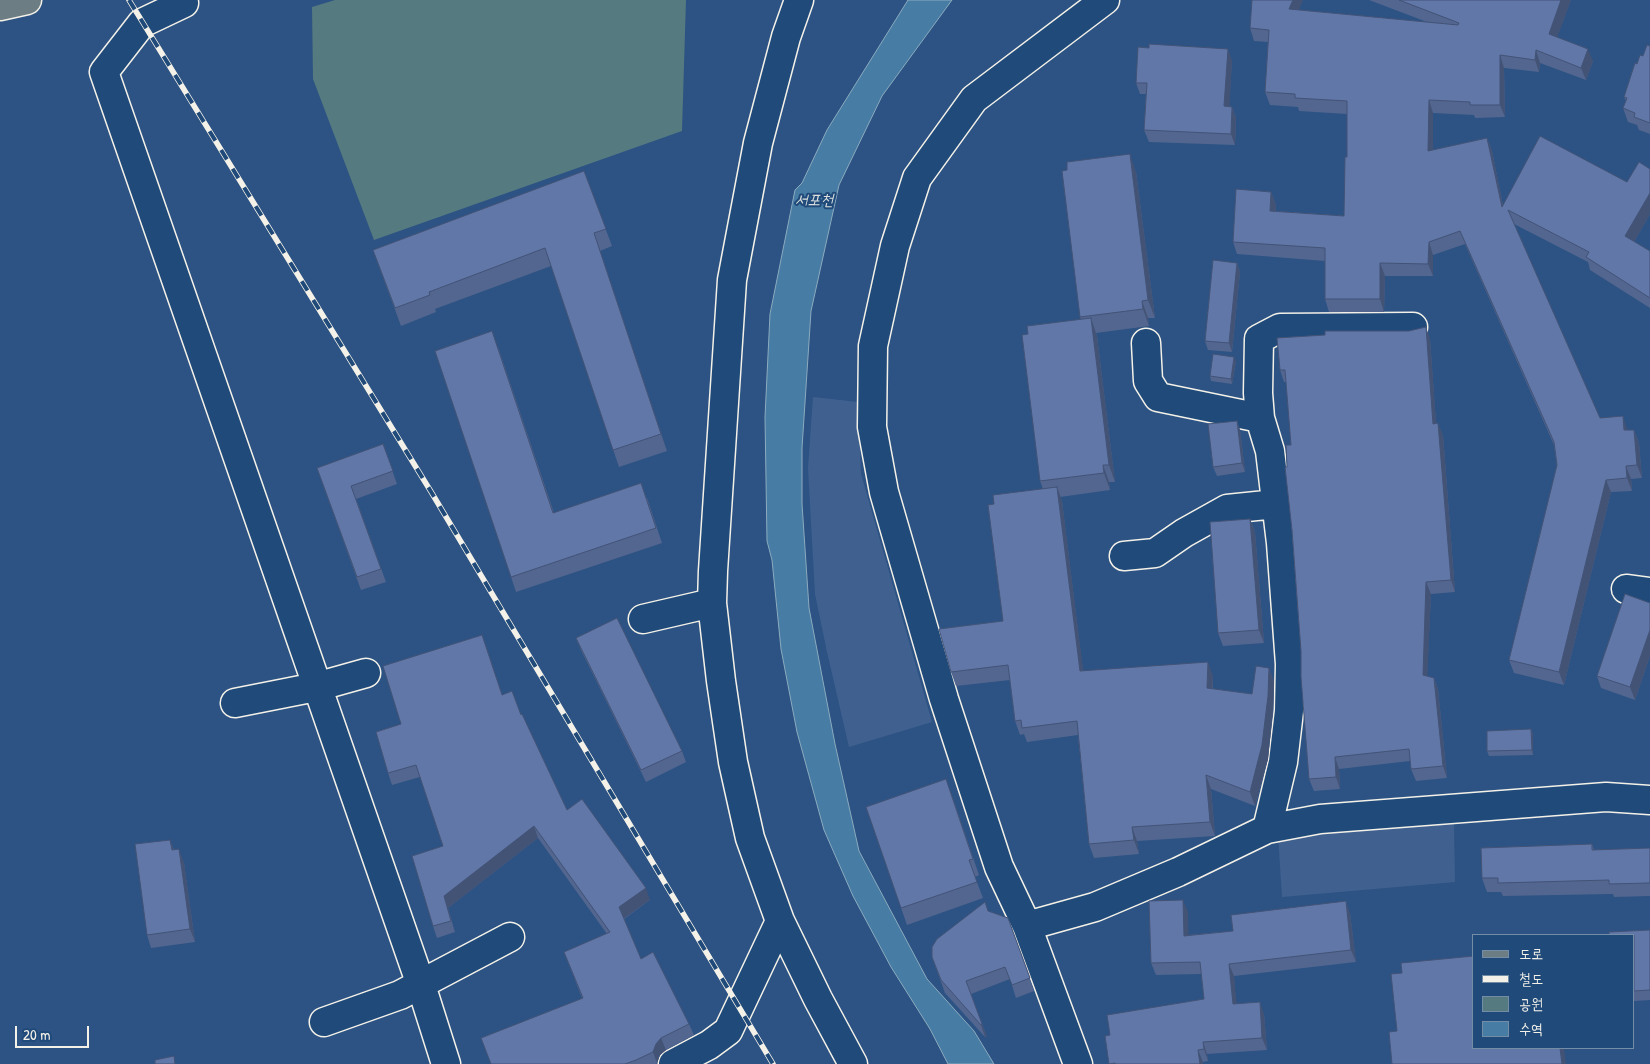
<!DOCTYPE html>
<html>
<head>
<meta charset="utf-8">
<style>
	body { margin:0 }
	#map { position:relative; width:1650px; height:1064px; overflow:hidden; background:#2c5383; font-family:"Patrick Hand","Poor Story",sans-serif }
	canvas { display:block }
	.legend { position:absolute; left:1472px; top:934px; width:162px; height:115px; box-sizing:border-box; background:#1f4a7a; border:1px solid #748da6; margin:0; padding:6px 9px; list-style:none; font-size:15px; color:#f4f1e8 }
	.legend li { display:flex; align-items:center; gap:10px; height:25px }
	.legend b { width:25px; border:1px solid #748da6 }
	.scale { position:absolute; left:15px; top:1026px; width:74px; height:22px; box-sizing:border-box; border:2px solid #f4f1e8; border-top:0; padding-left:6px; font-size:15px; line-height:18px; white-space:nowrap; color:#f4f1e8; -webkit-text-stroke:4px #1f4a7a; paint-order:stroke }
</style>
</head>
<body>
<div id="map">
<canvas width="1650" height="1064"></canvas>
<ul class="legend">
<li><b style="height:6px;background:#6d7d84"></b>도로</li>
<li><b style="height:6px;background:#f4f1e8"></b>철도</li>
<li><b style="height:14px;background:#557a80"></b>공원</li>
<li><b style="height:14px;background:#477ca4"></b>수역</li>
</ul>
<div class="scale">20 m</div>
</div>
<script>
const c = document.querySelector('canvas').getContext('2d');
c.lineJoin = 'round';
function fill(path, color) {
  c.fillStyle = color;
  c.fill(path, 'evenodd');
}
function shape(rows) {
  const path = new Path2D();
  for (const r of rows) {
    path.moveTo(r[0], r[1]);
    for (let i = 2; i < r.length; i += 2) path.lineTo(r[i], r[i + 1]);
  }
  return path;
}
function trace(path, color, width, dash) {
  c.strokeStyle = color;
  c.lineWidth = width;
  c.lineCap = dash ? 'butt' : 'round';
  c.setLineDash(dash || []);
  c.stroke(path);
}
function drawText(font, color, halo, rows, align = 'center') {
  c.font = font + ' "Patrick Hand","Poor Story",sans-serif';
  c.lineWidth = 4;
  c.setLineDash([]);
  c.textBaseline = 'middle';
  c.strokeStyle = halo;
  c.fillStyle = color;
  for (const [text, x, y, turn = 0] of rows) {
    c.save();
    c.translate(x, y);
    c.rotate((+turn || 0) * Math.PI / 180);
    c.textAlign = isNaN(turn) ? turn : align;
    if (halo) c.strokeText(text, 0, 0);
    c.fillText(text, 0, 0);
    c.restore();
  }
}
fill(shape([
	[813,397,858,402,861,474,932,722,849,747,827,652,815,594,808,468],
	[1454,824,1455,882,1282,897,1278,835]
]), '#406190');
fill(shape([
	[335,0,686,0,682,131,374,240,313,79,312,7]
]), '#557a80');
const water = shape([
	[908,0,952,0,882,96,839,185,811,311,802,448,802,504,809,608,835,744,859,851,927,979,974,1031,994,1064,948,1064,930,1029,891,967,853,896,824,830,797,732,781,649,772,560,767,541,765,417,770,314,795,190,802,183,827,130,908,0]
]);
fill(water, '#477ca4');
trace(water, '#8cabbf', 1);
const minor = shape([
	[799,0,786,37,758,143,732,280,713,571,712,603,721,681,733,762,750,838,780,921,818,999,853,1064],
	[184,3,142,23,104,72,421,985,446,1064],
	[1146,343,1148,381,1158,397,1260,418],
	[1124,556,1155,553,1184,533,1227,509,1276,504],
	[1626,589,1650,592],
	[643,619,712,603],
	[235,703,316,687,366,673],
	[1267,829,1283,762,1289,711,1290,664,1281,543,1270,451,1260,418,1258,393,1259,339,1280,328,1413,327],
	[1027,926,1095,907,1178,872,1267,829,1320,819,1606,797,1650,800],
	[324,1022,400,995,510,937],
	[673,1064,709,1045,728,1031,780,921],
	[1078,1064,1027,926,999,867,944,699,884,492,872,427,873,346,895,246,917,178,974,99,1105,0]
]);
const major = shape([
	[0,6,27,0]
]);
trace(minor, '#f4f1e8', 31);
trace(major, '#f4f1e8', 31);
trace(minor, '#1f4a7a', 28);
trace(major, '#6d7d84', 28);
const rail = shape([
	[129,0,430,490,773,1064]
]);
trace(rail, '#f4f1e8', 5.5);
trace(rail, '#1f4a7a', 4, [11]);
fill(shape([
	[1369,0,1571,0,1557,37,1593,61,1586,80,1540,63,1539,72,1504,68,1505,117,1475,118,1474,115,1433,113,1433,150,1487,138,1492,151,1503,205,1627,182,1650,169,1650,214,1634,242,1650,251,1650,308,1590,270,1588,262,1514,224,1600,418,1627,430,1634,430,1639,443,1642,478,1631,479,1632,491,1611,492,1564,685,1514,673,1509,660,1557,465,1554,445,1465,244,1433,255,1433,276,1385,276,1384,312,1329,312,1325,299,1325,261,1237,254,1233,242,1271,192,1276,205,1276,211,1344,216,1347,157,1347,114,1299,111,1298,107,1270,105,1265,92,1268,42,1254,41,1250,28,1299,10,1427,22],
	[1650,46,1650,134,1639,130,1637,125,1628,122,1623,108,1626,101,1624,97,1637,64],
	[1232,60,1229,106,1232,107,1236,118,1235,145,1149,142,1144,130,1146,94,1140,94,1136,83],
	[584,171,612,246,600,251,667,451,619,467,551,266,435,309,436,312,401,326,373,250],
	[1136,172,1155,318,1148,318,1149,326,1096,333,1097,336,1115,482,1109,482,1110,490,1060,497,1062,501,1083,671,1213,676,1213,689,1252,694,1269,668,1274,682,1273,710,1268,759,1255,806,1211,789,1215,836,1137,841,1139,854,1094,858,1089,844,1078,735,1027,742,1024,734,1020,735,1015,721,1010,680,956,686,951,672,1003,621,994,504,1043,489,1040,481,1028,334,1081,320,1080,317],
	[1237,263,1240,272,1232,352,1208,350,1205,341],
	[1430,339,1436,423,1443,435,1455,592,1431,594,1427,676,1434,678,1438,689,1447,778,1416,781,1411,769,1410,761,1339,769,1340,789,1314,791,1309,779,1301,651,1287,467,1291,445,1286,382,1284,382,1280,370],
	[498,347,554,513,647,498,662,543,516,592,511,577],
	[1236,361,1232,384,1211,381,1210,376],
	[1237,421,1240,430,1245,472,1217,476,1213,467],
	[383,444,397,484,356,499,386,582,361,590,317,468],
	[1250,519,1255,532,1264,643,1223,646,1218,633],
	[1650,603,1650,656,1635,700,1601,688,1597,676],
	[576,638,682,751,686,762,646,782,581,650],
	[486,646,502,695,521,715,567,810,650,900,624,919,641,959,689,1024,694,1035,666,1050,660,1055,657,1063,656,1064,491,1064,582,998,564,952,607,934,538,838,448,908,455,932,437,938,433,926,443,846,420,777,392,785,388,773,401,724],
	[1531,729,1533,734,1533,755,1489,756,1487,751],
	[952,796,979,875,975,877,983,898,907,925,901,908],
	[170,840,174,850,184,863,195,942,151,948,147,935],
	[1592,844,1594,850,1650,848,1650,896,1614,897,1613,894,1503,896,1501,892,1487,892,1482,878],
	[988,911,1008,918,1034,991,1016,998,1010,979,971,994,987,1037,985,1037,945,993,932,957],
	[1188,912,1188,935,1233,931,1350,913,1356,962,1234,976,1236,1004,1264,1014,1267,1050,1207,1054,1208,1061,1203,1062,1203,1064,1109,1064,1110,1035,1204,999,1201,974,1156,975,1151,963],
	[1650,930,1650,1000,1634,1001,1634,935]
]), '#536690');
fill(shape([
	[1293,0,1303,0,1294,22,1289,9],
	[1561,0,1571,0,1554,46,1549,34],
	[1228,49,1232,60,1229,118,1224,106],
	[1588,49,1593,61,1586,80,1581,68],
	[1536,50,1540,63,1539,72,1535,60],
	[1500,55,1504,68,1505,117,1500,105],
	[1429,100,1433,113,1433,164,1428,151],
	[1232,107,1236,118,1235,145,1231,134],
	[1487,138,1492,151,1506,220,1502,207],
	[1130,154,1136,172,1155,318,1148,300],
	[1271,192,1276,205,1275,224,1270,211],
	[1650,193,1650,214,1630,249,1625,236],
	[594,233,600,251,667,451,661,434],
	[1429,242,1433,255,1433,276,1428,264],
	[1237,263,1240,272,1232,352,1229,343],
	[1380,263,1385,276,1384,312,1380,299],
	[1142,301,1148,318,1149,326,1143,309],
	[1091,318,1097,336,1115,482,1109,465],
	[1426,327,1430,339,1437,435,1433,424],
	[1234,357,1236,361,1232,384,1231,379],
	[1623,416,1627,429,1628,443,1624,430],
	[1237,421,1240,430,1245,472,1242,463],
	[1438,423,1443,435,1455,592,1451,580],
	[1634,430,1639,443,1642,478,1637,465],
	[1103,465,1109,482,1110,490,1104,473],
	[1626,466,1631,479,1632,491,1627,478],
	[1606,480,1611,492,1564,685,1559,672],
	[1057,487,1062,501,1085,685,1080,671],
	[1250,519,1255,532,1264,643,1259,630],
	[1426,582,1431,594,1427,687,1423,675],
	[1650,630,1650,656,1635,700,1630,687],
	[1208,662,1213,676,1212,702,1207,688],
	[1269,668,1274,682,1273,710,1268,759,1255,806,1250,792],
	[1434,678,1438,689,1447,778,1443,766],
	[1531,729,1533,734,1533,755,1532,750],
	[1335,757,1339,769,1340,789,1336,777],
	[1206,775,1211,789,1215,836,1210,822],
	[534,826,538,838,448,908,455,932,444,896],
	[1132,827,1137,841,1139,854,1134,840],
	[170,840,175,853,172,850],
	[179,849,184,863,195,942,190,929],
	[646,888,650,900,623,919,619,907],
	[1183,900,1188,912,1189,948,1184,936],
	[1346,901,1350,913,1356,962,1351,950],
	[1229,964,1234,976,1238,1016,1233,1004],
	[1260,1002,1264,1014,1267,1050,1262,1038],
	[982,1024,987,1037,985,1037,981,1025],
	[661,1038,666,1050,660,1055,657,1063,653,1052,656,1044],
	[1203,1042,1207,1054,1208,1061,1204,1049],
	[1560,1048,1564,1048,1566,1064,1562,1064],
	[1198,1050,1203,1062,1203,1064,1200,1064]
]), '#435376');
const building = shape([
	[1252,0,1293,0,1289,9,1458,25,1459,23,1399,0,1561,0,1549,34,1588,49,1581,68,1536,50,1535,60,1500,55,1500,105,1470,105,1470,102,1429,100,1428,151,1487,138,1502,207,1540,136,1627,182,1639,162,1650,169,1650,193,1625,236,1650,251,1650,298,1586,257,1589,252,1508,210,1600,418,1623,416,1624,430,1634,430,1637,465,1626,466,1627,478,1606,480,1559,672,1509,660,1557,465,1554,442,1460,231,1429,242,1428,264,1380,263,1380,299,1325,299,1325,248,1233,242,1236,189,1271,192,1270,211,1344,216,1345,157,1347,157,1347,101,1295,98,1295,94,1265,92,1269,30,1250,28,1252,0],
	[1149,44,1228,49,1224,106,1232,107,1231,134,1144,130,1147,83,1136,83,1138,47,1149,48,1149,44],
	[1647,45,1650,46,1650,123,1634,117,1635,113,1623,108,1627,98,1624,97,1635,63,1637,64,1640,55,1643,56,1647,45],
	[1130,154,1148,300,1142,301,1143,309,1080,317,1062,171,1067,170,1067,162,1130,154],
	[584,171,606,229,594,233,661,434,613,450,545,248,429,292,430,295,395,308,373,250,584,171],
	[1213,260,1237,263,1229,343,1205,341,1213,260],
	[1091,318,1109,465,1103,465,1104,473,1040,481,1022,335,1028,334,1027,326,1091,318],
	[1426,327,1433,424,1438,423,1451,580,1426,582,1423,675,1434,678,1443,766,1411,769,1409,749,1335,757,1336,777,1309,779,1301,677,1301,651,1292,530,1285,467,1287,467,1286,445,1291,445,1285,370,1280,370,1277,338,1325,335,1325,331,1409,331,1426,327],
	[492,331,553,513,641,483,656,528,511,577,435,351,492,331],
	[1213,354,1234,357,1231,379,1210,376,1213,354],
	[1237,421,1242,463,1213,467,1208,424,1237,421],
	[383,444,393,471,351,486,381,569,357,577,317,468,383,444],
	[1057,487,1080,671,1208,662,1207,688,1252,694,1256,666,1269,668,1268,696,1262,745,1250,792,1206,775,1210,822,1132,827,1134,840,1089,844,1077,721,1022,728,1021,720,1015,721,1008,665,951,672,939,629,1003,621,988,505,994,504,993,495,1057,487],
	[1250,519,1259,630,1218,633,1210,522,1250,519],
	[1625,594,1650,603,1650,630,1630,687,1597,676,1625,594],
	[617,618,682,751,641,770,576,638,617,618],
	[482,635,502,695,512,691,521,715,522,714,567,810,582,799,646,888,619,907,641,959,653,952,689,1024,661,1038,656,1044,653,1052,636,1060,625,1064,491,1064,481,1038,583,998,564,952,610,932,534,826,444,896,451,921,433,926,412,856,443,846,416,765,388,773,376,732,401,724,383,666,482,635],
	[1531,729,1532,750,1487,751,1487,731,1531,729],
	[946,779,973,859,969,860,977,882,901,908,866,807,946,779],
	[170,840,172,850,179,849,190,929,147,935,135,844,170,840],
	[1592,844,1592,850,1650,848,1650,883,1609,884,1609,880,1498,883,1498,878,1482,878,1481,848,1592,844],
	[1183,900,1184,936,1233,931,1231,915,1346,901,1351,950,1229,964,1233,1004,1260,1002,1262,1038,1203,1042,1204,1049,1198,1050,1200,1064,1115,1064,1115,1063,1109,1064,1105,1036,1110,1035,1107,1015,1204,999,1200,962,1151,963,1149,901,1183,900],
	[985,902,988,911,1008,918,1030,978,1012,985,1005,967,966,981,982,1024,981,1025,941,980,932,957,932,947,937,939,985,902],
	[1650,930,1650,990,1634,991,1634,935,1609,935,1609,932,1650,930],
	[1474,956,1474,1048,1560,1048,1562,1064,1392,1064,1389,1032,1397,1031,1391,974,1402,973,1401,963,1474,956],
	[174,1056,175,1064,155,1064,155,1060,174,1056]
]);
fill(building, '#6077a8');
trace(building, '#435376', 1);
drawText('italic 16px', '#dadfde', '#1f4a7a', [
	["서포천",814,201]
]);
</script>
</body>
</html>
